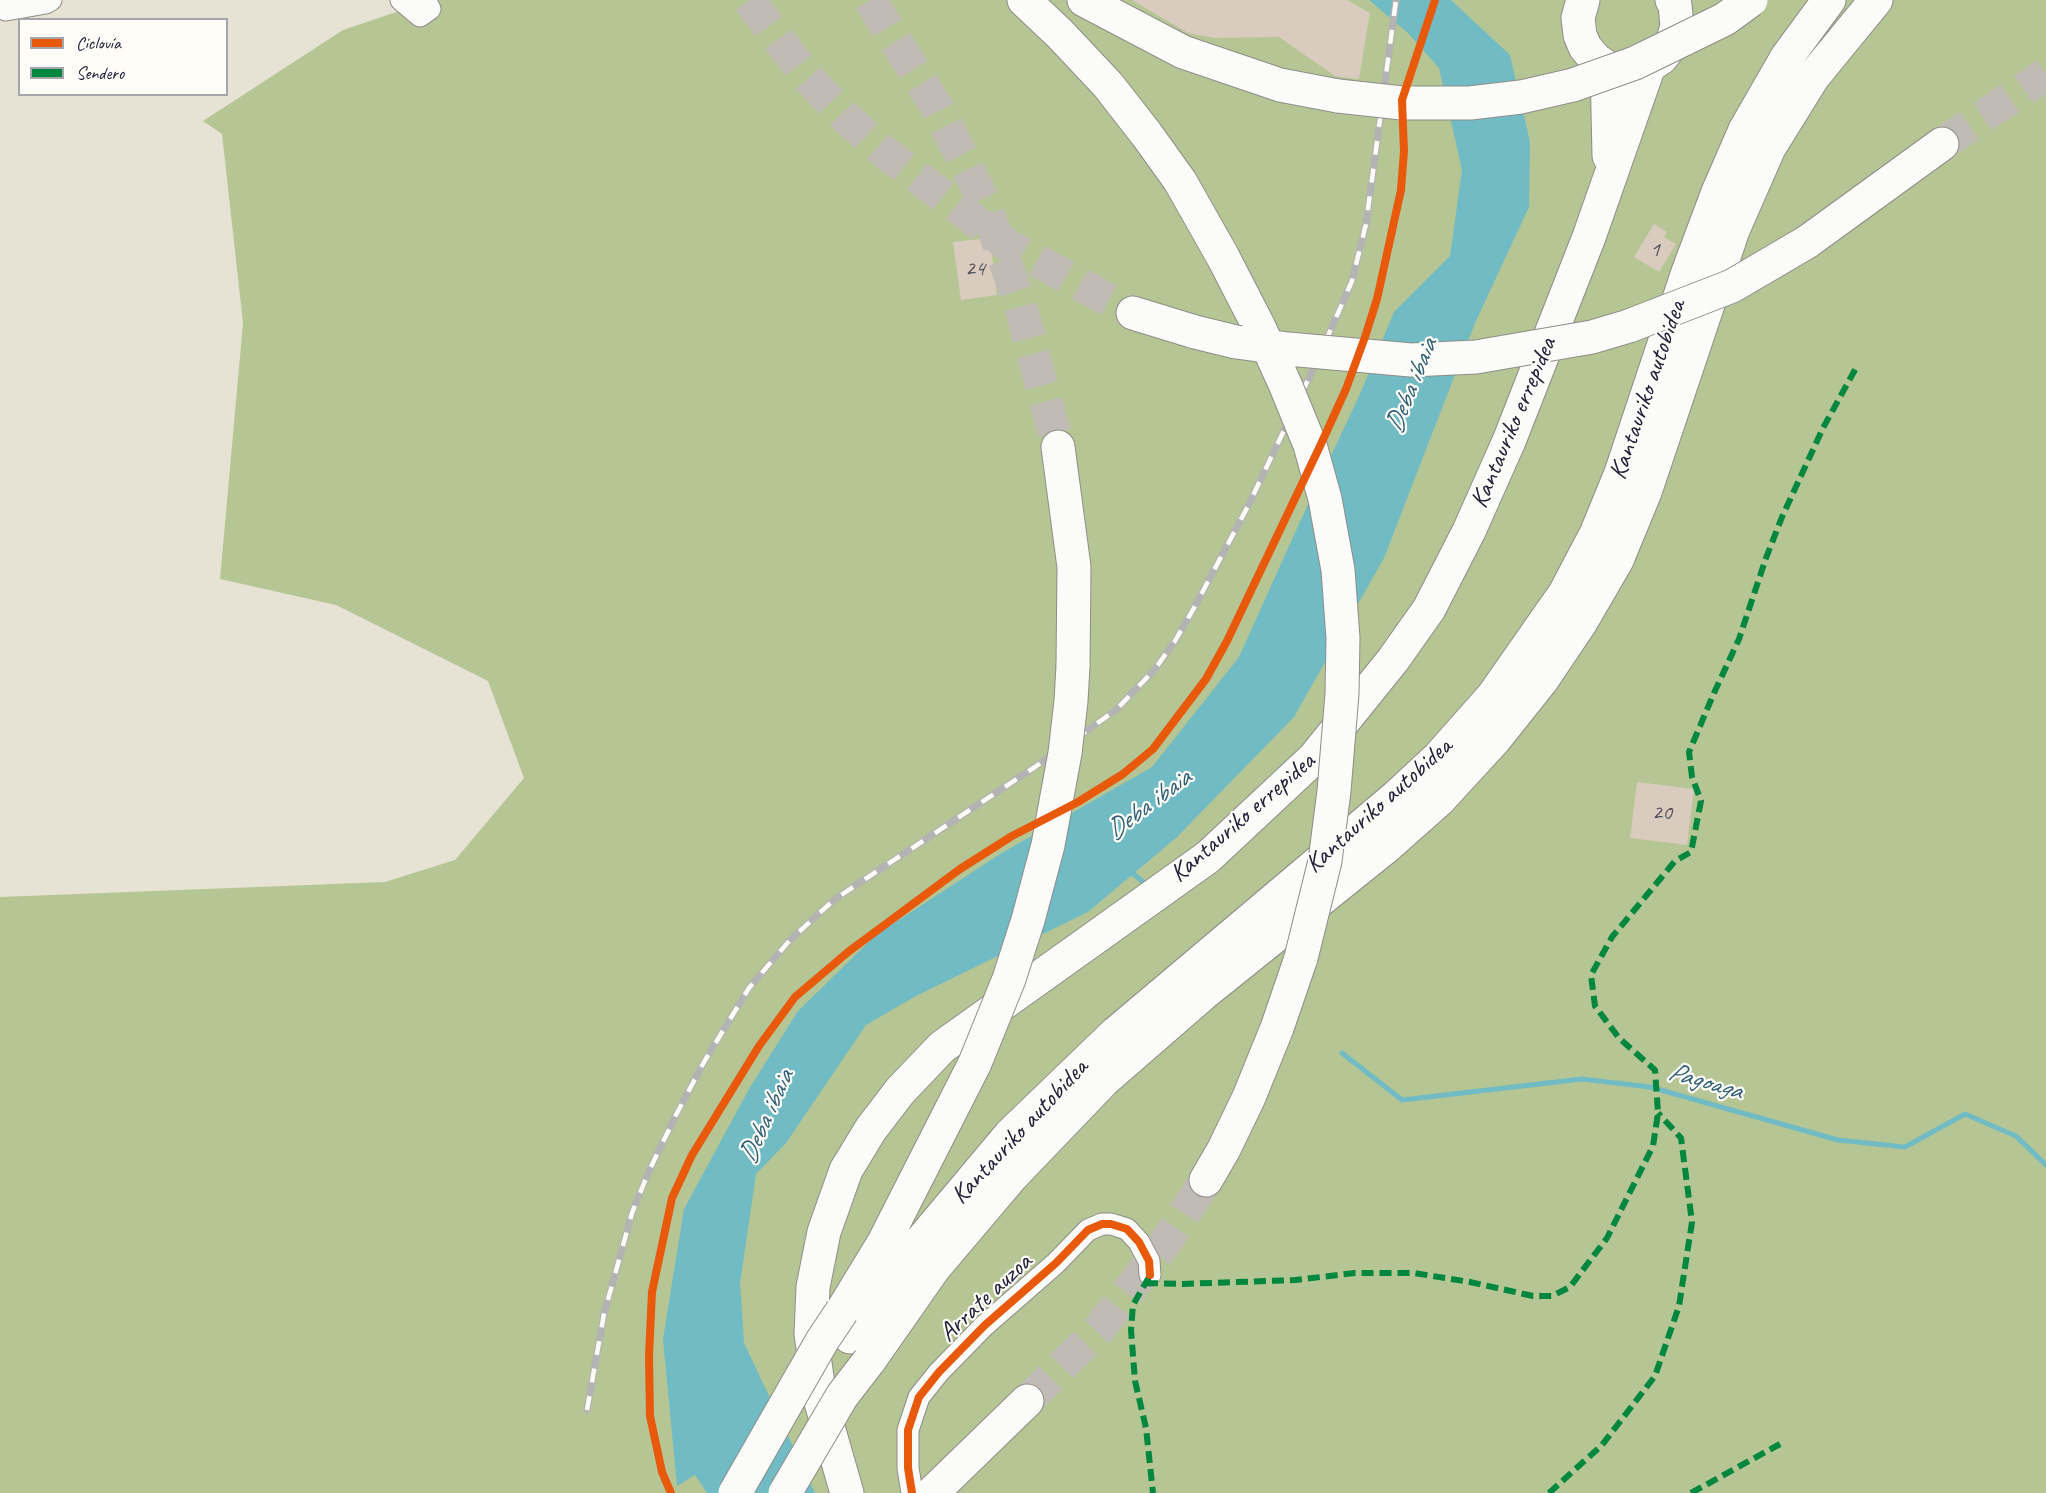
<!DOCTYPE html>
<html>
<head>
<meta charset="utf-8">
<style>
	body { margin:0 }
	#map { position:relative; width:2046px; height:1493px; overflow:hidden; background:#e7e3d4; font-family:Caveat,sans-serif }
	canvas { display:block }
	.legend { position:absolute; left:18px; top:18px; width:210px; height:78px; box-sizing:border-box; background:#fdfcf7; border:2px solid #a5a5ac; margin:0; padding:8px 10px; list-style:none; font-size:18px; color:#22223b }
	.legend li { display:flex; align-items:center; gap:12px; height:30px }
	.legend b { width:30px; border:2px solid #a5a5ac }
</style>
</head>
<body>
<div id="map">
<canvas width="2046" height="1493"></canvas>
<ul class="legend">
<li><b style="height:8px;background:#e8590c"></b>Ciclovía</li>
<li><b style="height:8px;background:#00873e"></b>Sendero</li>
</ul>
</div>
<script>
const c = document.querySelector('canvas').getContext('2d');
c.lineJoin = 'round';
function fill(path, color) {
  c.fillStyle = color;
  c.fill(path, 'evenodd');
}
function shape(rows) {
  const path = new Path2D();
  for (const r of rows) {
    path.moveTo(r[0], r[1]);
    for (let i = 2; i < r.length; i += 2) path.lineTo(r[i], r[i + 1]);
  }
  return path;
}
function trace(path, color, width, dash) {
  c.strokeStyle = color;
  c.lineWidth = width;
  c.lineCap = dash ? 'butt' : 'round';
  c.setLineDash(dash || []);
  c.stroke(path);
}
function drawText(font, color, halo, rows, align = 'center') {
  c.font = font + ' Caveat,sans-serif';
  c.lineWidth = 4.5;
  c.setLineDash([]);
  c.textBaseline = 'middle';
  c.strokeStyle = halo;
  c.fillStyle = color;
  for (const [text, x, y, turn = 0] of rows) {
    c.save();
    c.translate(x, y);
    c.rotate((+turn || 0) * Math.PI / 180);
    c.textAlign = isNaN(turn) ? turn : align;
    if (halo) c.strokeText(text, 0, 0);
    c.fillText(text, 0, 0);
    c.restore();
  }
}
fill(shape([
	[432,0,2046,0,2046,1493,0,1493,0,897,385,882,455,860,524,778,488,681,336,605,220,579,243,323,222,134,203,121,343,30]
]), '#b6c594');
fill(shape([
	[1369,0,1451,0,1510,55,1530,142,1529,207,1475,323,1384,558,1294,717,1177,837,1088,912,916,996,866,1025,786,1143,756,1174,740,1283,744,1343,815,1493,707,1493,695,1475,677,1486,663,1339,684,1209,749,1089,798,1011,876,935,1000,854,1152,767,1239,657,1298,526,1360,394,1394,312,1450,256,1462,170,1439,68,1408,33]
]), '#71bbc4');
trace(shape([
	[1130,871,1143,882],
	[1342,1053,1402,1100,1582,1079,1650,1087,1838,1140,1905,1147,1965,1114,2016,1136,2046,1165]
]), '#71bbc4', 5);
fill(shape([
	[1132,0,1347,0,1370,13,1359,79,1335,76,1279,37,1215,38,1188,33],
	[1654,224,1667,232,1664,237,1676,244,1659,272,1634,257],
	[990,238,997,295,961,300,953,242],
	[1637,782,1694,789,1687,845,1630,838]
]), '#d9cbbe');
trace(shape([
	[749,0,808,78,846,118,887,154,1006,244,1133,313],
	[870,0,938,109,984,202,1020,304,1058,447],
	[1942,144,2046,74],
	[1027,1401,1099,1329,1163,1246,1206,1180]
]), '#c0bcb5', 33, [33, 16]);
const minor = shape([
	[401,0,420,16,430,9,425,0],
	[0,8,6,10,46,3,51,0],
	[912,1493,908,1468,908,1430,919,1397,939,1372,985,1325,1056,1263,1088,1230,1102,1224,1111,1224,1127,1229,1139,1242,1149,1261,1150,1275]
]);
const trunk = shape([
	[1583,0,1578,18,1580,35,1585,47,1596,60,1607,67,1627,71,1649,66,1661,58,1672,44,1677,26,1675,5,1672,0],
	[1607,67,1609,156],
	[847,1493,820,1399,811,1334,813,1287,824,1232,846,1170,871,1129,900,1091,942,1047,1208,857,1314,758,1393,660,1429,609,1469,531,1509,441,1589,237,1649,66]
]);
const motorway = shape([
	[1024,0,1060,34,1108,85,1147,135,1180,181,1223,257,1259,327],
	[1084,0,1183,52,1280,85,1338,96],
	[1807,242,1942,144],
	[1133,313,1195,332],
	[1058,447,1074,567,1073,666],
	[1206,1180,1224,1149,1249,1097,1277,1028,1301,958],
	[842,1311,884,1242,975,1063],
	[850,1337,906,1259,1010,1135,1116,1033,1396,797,1439,757,1493,696,1565,593,1596,534,1621,473,1688,272,1718,192,1745,130,1787,57,1829,0],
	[869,1361,934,1268,1011,1177,1104,1080,1203,994,1386,847,1438,801,1495,739,1542,680,1581,622,1617,560,1645,492,1733,230,1769,148,1813,77,1876,0],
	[932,1493,1027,1401]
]);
trace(minor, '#8e8d89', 23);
trace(trunk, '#8e8d89', 35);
trace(motorway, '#8e8d89', 35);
trace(minor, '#fbfbf9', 21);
trace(trunk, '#fbfbf9', 33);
trace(motorway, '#fbfbf9', 33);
const rail = shape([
	[587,1410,604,1314,632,1213,649,1171,677,1113,704,1062,749,988,790,940,835,899,1035,767,1116,710,1155,669,1175,641,1194,608,1248,506,1318,359,1352,281,1366,224,1396,0]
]);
trace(rail, '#b3b3b4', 7);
trace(rail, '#fdfcf7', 4.5, [14]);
const motorwayBridge = shape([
	[1338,96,1402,103,1470,103,1521,97,1573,85,1635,63,1725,19,1751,0],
	[1259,327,1285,384,1310,445,1325,499,1338,570,1343,638,1342,694,1334,791,1325,861,1301,958],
	[1195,332,1236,342,1288,349,1411,360,1476,357,1592,337,1629,326,1732,286,1807,242],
	[975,1063,1009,979,1028,920,1048,845,1065,753,1071,701,1073,666],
	[735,1493,822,1341,842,1311],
	[785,1493,842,1396,869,1361]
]);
trace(motorwayBridge, '#8e8d89', 35, []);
trace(motorwayBridge, '#fbfbf9', 33);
trace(shape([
	[1149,1277,1133,1305,1131,1330,1135,1381,1146,1428,1153,1493],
	[1146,1283,1182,1284,1295,1280,1355,1273,1414,1273,1470,1282,1533,1296,1552,1296,1570,1287,1607,1238,1653,1146,1658,1113,1655,1070,1619,1038,1595,1006,1591,975,1612,937,1675,861,1691,852,1701,801,1692,777,1689,752,1714,693,1739,639,1766,558,1782,517,1823,428,1856,368],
	[1549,1493,1602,1445,1655,1376,1679,1306,1692,1222,1681,1138,1658,1113],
	[1691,1493,1780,1444]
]), '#00873e', 6, [12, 6]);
trace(shape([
	[671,1493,662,1472,650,1416,649,1356,652,1292,672,1198,692,1155,759,1046,795,997,848,952,960,869,1012,836,1078,802,1123,774,1153,749,1206,679,1227,641,1321,444,1346,389,1365,337,1377,299,1401,190,1404,151,1402,100,1435,0],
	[912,1493,908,1468,908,1430,919,1397,939,1372,985,1325,1056,1263,1088,1230,1102,1224,1111,1224,1127,1229,1139,1242,1149,1261,1150,1275]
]), '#e8590c', 8);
drawText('22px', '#504c5c', null, [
	["1",1655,250],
	["24",975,269],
	["20",1662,813]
]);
drawText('26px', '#22223b', '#fdfcf7', [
	["Kantauriko autobidea",1648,390,-71],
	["Kantauriko errepidea",1514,423,-67],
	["Kantauriko autobidea",1379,806,-42],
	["Kantauriko errepidea",1243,818,-41],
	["Kantauriko autobidea",1020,1132,-47],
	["Arrate auzoa",986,1298,-43]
]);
drawText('italic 27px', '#2f5f76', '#fdfcf7', [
	["Deba ibaia",1412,386,-68],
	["Deba ibaia",1149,805,-37],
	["Pagoaga",1705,1082,16],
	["Deba ibaia",767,1117,-66]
]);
</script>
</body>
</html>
